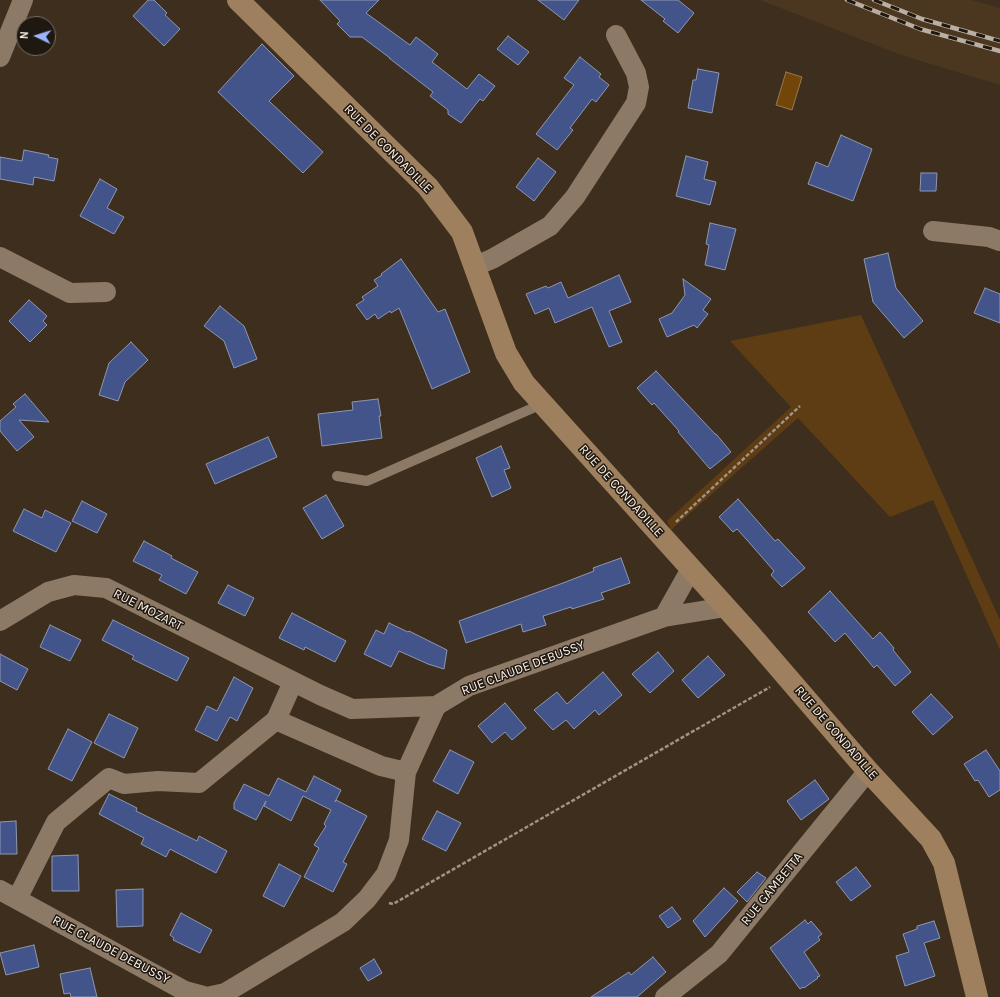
<!DOCTYPE html>
<html>
<head>
<meta charset="utf-8">
<style>
	body { margin:0 }
	#map { position:relative; width:1000px; height:997px; overflow:hidden; background:#3e2e1d; font-family:Karla,sans-serif }
	canvas { display:block }
	.north { position:absolute; left:16px; top:16px; width:40px; height:40px; box-sizing:border-box; background:#1f1811; border:1px solid #776f67; border-radius:50%; rotate:274deg; font-size:11px; font-weight:700; line-height:16px; text-align:center; color:#fcf2e7 }
	.north::after { content:''; display:block; margin:auto; width:14px; height:18px; background:#9bb5fd; clip-path:polygon(50% 0,100% 100%,50% 72%,0 100%) }
</style>
</head>
<body>
<div id="map">
<canvas width="1000" height="997"></canvas>
<div class="north">N</div>
</div>
<script>
const c = document.querySelector('canvas').getContext('2d');
c.lineJoin = 'round';
function fill(path, color) {
  c.fillStyle = color;
  c.fill(path, 'evenodd');
}
function shape(rows) {
  const path = new Path2D();
  for (const r of rows) {
    path.moveTo(r[0], r[1]);
    for (let i = 2; i < r.length; i += 2) path.lineTo(r[i], r[i + 1]);
  }
  return path;
}
function trace(path, color, width, dash) {
  c.strokeStyle = color;
  c.lineWidth = width;
  c.lineCap = dash ? 'butt' : 'round';
  c.setLineDash(dash || []);
  c.stroke(path);
}
function drawText(font, color, halo, rows, align = 'center') {
  c.font = font + ' Karla,sans-serif';
  c.lineWidth = 3;
  c.setLineDash([]);
  c.textBaseline = 'middle';
  c.strokeStyle = halo;
  c.fillStyle = color;
  for (const [text, x, y, turn = 0] of rows) {
    c.save();
    c.translate(x, y);
    c.rotate((+turn || 0) * Math.PI / 180);
    c.textAlign = isNaN(turn) ? turn : align;
    if (halo) c.strokeText(text, 0, 0);
    c.fillText(text, 0, 0);
    c.restore();
  }
}
fill(shape([
	[760,0,972,0,1000,8,1000,85,901,55]
]), '#4b361f');
fill(shape([
	[861,315,1000,620,1000,650,933,500,890,517,798,418,671,530,667,521,791,407,730,341]
]), '#5e3c14');
const water = shape([
	[786,72,802,77,792,110,776,105,786,72]
]);
fill(water, '#72460b');
trace(water, '#9b7a4d', 1);
const building = shape([
	[148,0,154,0,167,13,165,15,180,29,164,46,133,16,148,0],
	[320,0,379,0,366,13,410,45,416,37,438,54,432,62,467,89,479,74,495,86,483,101,480,99,461,123,448,114,448,110,430,96,433,92,389,58,390,58,362,37,350,37,337,24,340,21,320,0],
	[538,0,579,0,564,20,538,0],
	[641,0,678,0,694,13,678,33,663,21,665,19,641,0],
	[508,36,529,52,518,65,497,49,508,36],
	[262,44,294,76,269,101,323,152,303,173,218,92,262,44],
	[580,57,601,74,599,77,609,85,596,102,592,99,570,128,573,130,557,150,536,134,574,85,564,78,580,57],
	[698,69,719,73,712,113,688,108,693,80,696,80,698,69],
	[841,135,872,149,853,201,808,184,816,162,828,167,841,135],
	[24,150,49,155,48,157,58,159,54,181,34,177,33,185,0,179,0,157,22,161,24,150],
	[686,156,708,162,704,179,716,182,710,205,676,196,686,156],
	[538,158,556,172,534,201,516,187,538,158],
	[921,173,937,173,936,191,920,191,921,173],
	[100,179,117,189,107,208,124,217,114,234,80,216,100,179],
	[710,223,736,229,725,270,705,265,709,245,706,244,710,223],
	[888,253,896,288,923,321,904,338,873,302,864,259,888,253],
	[401,259,438,312,445,309,470,372,432,389,399,308,391,313,390,311,378,319,375,314,367,320,356,305,364,300,362,297,378,286,374,280,382,275,381,274,401,259],
	[619,275,631,302,609,311,622,342,609,347,592,307,555,323,549,308,535,314,526,294,546,286,548,288,561,282,568,298,619,275],
	[683,279,711,299,703,310,708,314,697,328,694,325,667,337,659,319,672,313,685,295,683,279],
	[985,288,1000,294,1000,323,974,313,985,288],
	[29,300,47,316,43,321,47,325,30,342,9,321,29,300],
	[220,306,244,326,257,359,234,368,224,341,204,326,220,306],
	[131,342,148,360,125,382,118,401,99,395,109,363,131,342],
	[656,371,715,434,716,434,731,452,710,469,678,432,679,431,654,403,652,405,637,388,656,371],
	[25,394,49,422,19,420,34,437,17,451,0,431,0,421,16,407,13,404,25,394],
	[378,399,381,416,379,416,382,438,322,446,318,414,353,410,352,402,378,399],
	[268,437,277,457,215,484,206,464,268,437],
	[501,446,510,468,504,470,511,488,492,497,476,458,501,446],
	[326,495,344,526,322,539,303,508,326,495],
	[738,499,775,541,778,539,805,568,782,587,771,575,774,571,747,540,737,529,733,532,719,517,738,499],
	[82,501,107,514,97,533,72,521,82,501],
	[24,509,42,518,45,510,71,523,56,552,13,531,24,509],
	[144,541,172,556,171,558,198,572,186,594,159,580,162,575,133,561,144,541],
	[621,558,630,583,601,593,604,599,572,609,571,607,543,616,546,625,523,632,521,624,466,643,459,621,563,583,594,571,593,568,621,558],
	[228,585,254,598,245,616,218,603,228,585],
	[830,591,873,639,880,632,894,648,893,650,911,672,895,686,877,665,874,668,845,633,835,642,808,612,830,591],
	[292,613,346,641,335,662,305,647,304,650,279,638,292,613],
	[113,620,189,658,177,681,132,659,134,656,102,640,113,620],
	[389,623,408,632,409,631,447,650,444,669,428,664,399,651,391,667,364,654,376,630,384,634,389,623],
	[50,625,81,640,70,661,40,647,50,625],
	[658,652,674,671,650,693,632,674,658,652],
	[0,654,28,669,17,690,0,681,0,654],
	[708,656,725,675,698,698,682,680,708,656],
	[603,672,622,695,599,715,595,710,574,729,566,720,553,730,534,710,557,692,567,704,603,672],
	[234,677,253,688,237,721,230,717,217,741,195,730,207,706,217,711,234,677],
	[931,694,953,717,933,735,912,712,931,694],
	[505,703,526,728,512,740,505,732,492,743,478,726,505,703],
	[109,714,138,728,124,758,94,743,109,714],
	[68,729,92,742,72,781,48,769,68,729],
	[450,750,474,762,458,794,433,781,450,750],
	[986,750,1000,771,1000,790,989,797,978,780,975,781,964,764,986,750],
	[314,776,341,790,335,802,336,800,367,816,343,862,347,864,333,892,304,877,319,848,314,845,326,826,324,824,331,810,303,796,291,821,264,806,266,801,256,820,234,809,234,803,244,784,269,796,278,778,306,792,314,776],
	[815,780,829,799,801,820,787,801,815,780],
	[109,794,137,808,136,811,197,841,199,836,227,851,216,873,170,849,166,857,141,844,144,838,99,814,109,794],
	[437,811,461,823,446,851,422,839,437,811],
	[16,821,17,854,0,854,0,822,16,821],
	[78,855,79,891,52,891,52,856,78,855],
	[279,864,301,876,284,907,263,896,279,864],
	[856,867,871,886,851,901,836,882,856,867],
	[757,872,766,878,747,902,737,892,757,872],
	[724,888,738,901,705,937,693,921,724,888],
	[143,889,143,926,117,927,116,890,143,889],
	[672,907,681,919,668,928,659,916,672,907],
	[181,913,212,930,200,953,173,940,174,938,170,935,181,913],
	[805,920,808,924,811,921,822,934,818,937,820,940,804,952,820,976,817,977,818,978,804,988,803,987,800,989,770,948,805,920],
	[934,921,940,938,924,943,935,976,905,986,896,956,909,952,903,934,917,929,917,926,934,921],
	[34,945,39,967,6,975,0,953,34,945],
	[653,957,666,972,637,997,591,997,629,972,631,975,653,957],
	[374,959,382,973,368,981,360,968,374,959],
	[90,968,97,997,71,997,70,993,64,994,60,974,90,968]
]);
fill(building, '#43548a');
trace(building, '#8e97af', 1);
trace(shape([
	[676,522,800,406],
	[389,903,393,904,770,687]
]), '#a09486', 2.5, [4, 2]);
trace(shape([
	[337,476,367,481,542,404]
]), '#8d7a66', 10);
trace(shape([
	[0,57,23,0],
	[933,231,989,237,1000,241],
	[0,257,70,293,106,292],
	[475,266,492,259,550,226,575,197,636,103,639,87,636,73,616,35],
	[691,569,664,617,726,607],
	[0,621,48,592,74,585,106,588,320,695,352,709,436,706],
	[293,682,276,720,381,766,406,772],
	[0,890,185,991,207,997,225,993,343,922,367,899,386,874,399,840,406,772,436,706,469,686,664,617],
	[17,899,56,822,109,778,124,784,158,781,199,783,276,720],
	[665,997,719,954,868,771]
]), '#8d7a66', 20);
trace(shape([
	[238,0,428,187,462,232,506,353,524,383,750,634,868,771,931,839,944,863,977,997]
]), '#9e805f', 22);
const rail = shape([
	[847,0,920,29,1000,51],
	[874,0,922,19,1000,41]
]);
trace(rail, '#baaea1', 4.5);
trace(rail, '#1f1811', 3, [9]);
drawText('13px', '#fcf2e7', '#1f1811', [
	["RUE DE CONDADILLE",388,149,45],
	["RUE DE CONDADILLE",621,491,48],
	["RUE MOZART",148,610,27],
	["RUE CLAUDE DEBUSSY",523,668,-21],
	["RUE DE CONDADILLE",836,733,49],
	["RUE GAMBETTA",772,889,-51],
	["RUE CLAUDE DEBUSSY",111,950,28]
]);
</script>
</body>
</html>
